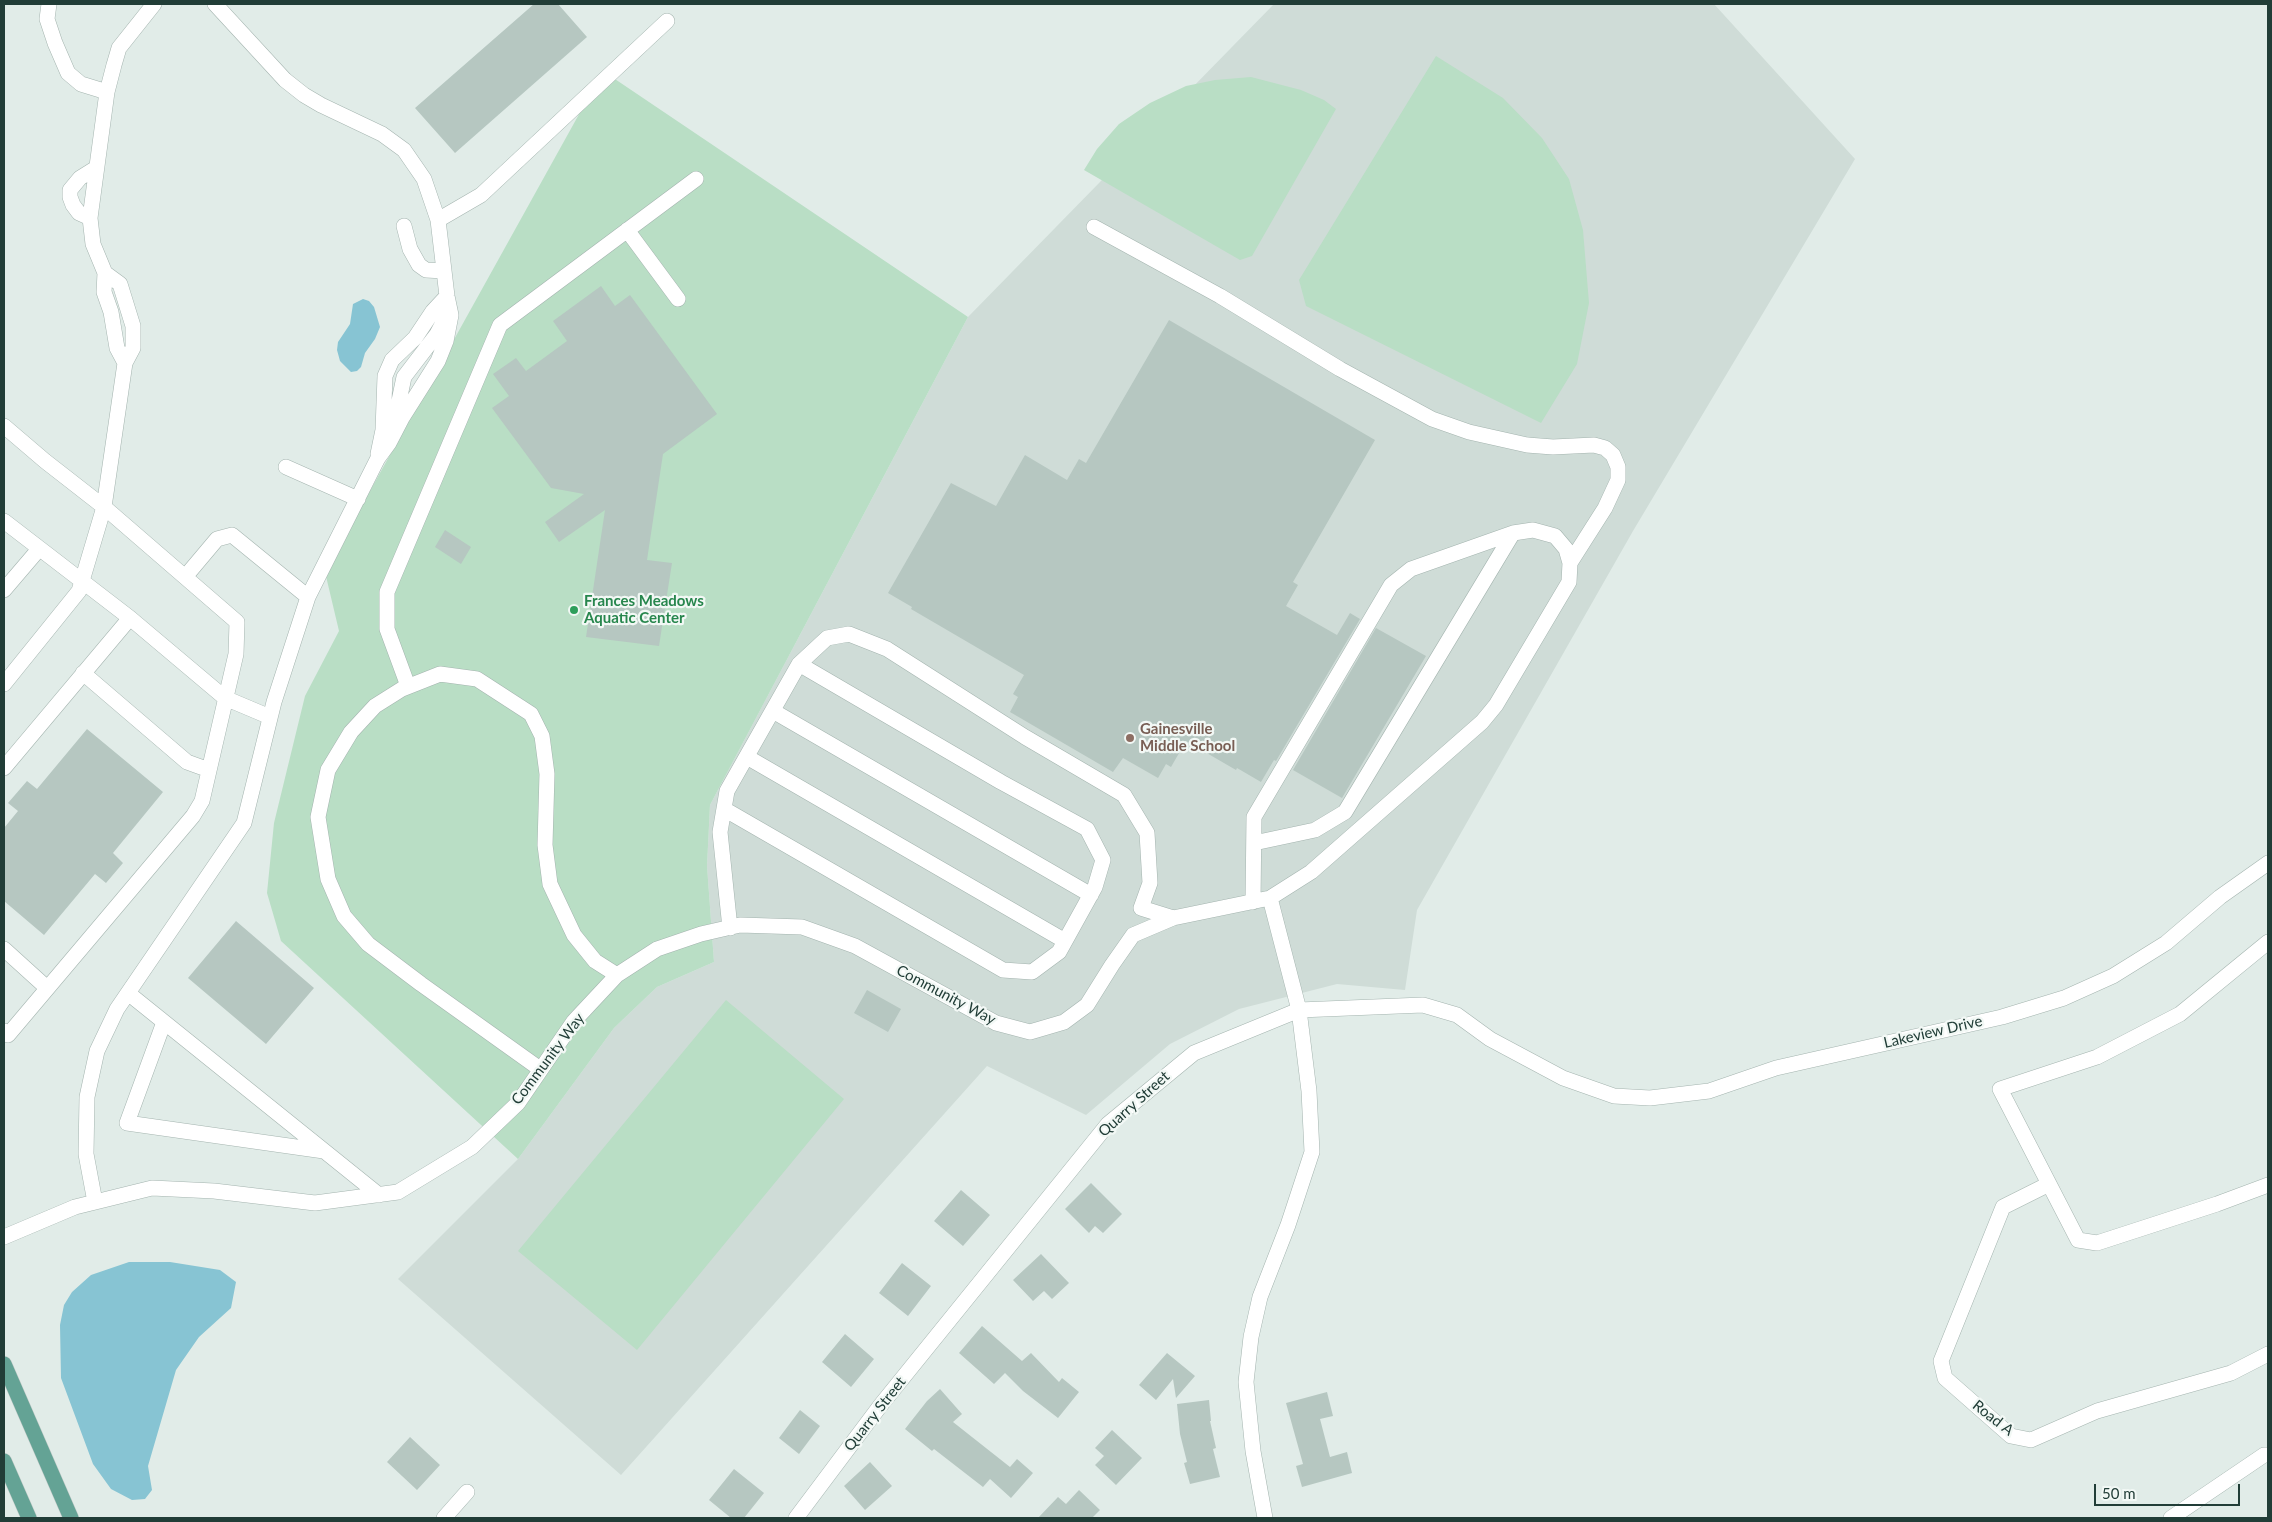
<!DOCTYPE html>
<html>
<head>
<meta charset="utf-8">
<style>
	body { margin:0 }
	#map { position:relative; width:2272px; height:1522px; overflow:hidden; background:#e1ece8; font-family:Lato,sans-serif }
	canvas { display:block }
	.frame { position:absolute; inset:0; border:5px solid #213d37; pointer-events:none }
	.scale { position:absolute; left:2094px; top:1484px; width:146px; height:22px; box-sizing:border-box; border:2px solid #213d37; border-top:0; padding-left:6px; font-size:15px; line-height:18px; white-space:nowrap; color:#213d37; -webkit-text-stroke:4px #f2f8f5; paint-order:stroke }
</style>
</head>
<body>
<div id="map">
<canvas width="2272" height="1522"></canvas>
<div class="frame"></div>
<div class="scale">50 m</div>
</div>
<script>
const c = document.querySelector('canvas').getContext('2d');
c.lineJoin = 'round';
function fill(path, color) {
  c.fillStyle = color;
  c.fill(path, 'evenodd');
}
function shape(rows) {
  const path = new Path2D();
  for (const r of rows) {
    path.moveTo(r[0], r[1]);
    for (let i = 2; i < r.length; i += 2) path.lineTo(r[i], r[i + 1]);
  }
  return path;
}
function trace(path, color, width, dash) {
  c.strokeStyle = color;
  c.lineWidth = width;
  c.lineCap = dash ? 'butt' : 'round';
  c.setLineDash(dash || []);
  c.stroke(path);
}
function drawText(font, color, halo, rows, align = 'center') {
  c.font = font + ' Lato,sans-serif';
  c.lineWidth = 4.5;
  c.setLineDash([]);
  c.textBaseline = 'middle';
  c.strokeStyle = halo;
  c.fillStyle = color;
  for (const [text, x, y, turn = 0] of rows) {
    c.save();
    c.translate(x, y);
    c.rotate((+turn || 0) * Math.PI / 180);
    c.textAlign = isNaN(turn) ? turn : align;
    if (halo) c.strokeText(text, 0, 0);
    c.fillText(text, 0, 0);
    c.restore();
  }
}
fill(shape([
	[1274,4,1714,4,1855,159,1633,531,1417,910,1405,990,1337,984,1239,1009,1170,1044,1086,1115,987,1066,621,1475,398,1279,518,1159,614,1028,657,987,714,962,707,866,710,805,968,317]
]), '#cfdcd7');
fill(shape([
	[1436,56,1503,98,1542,138,1569,179,1583,230,1589,303,1577,364,1541,423,1306,306,1299,280],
	[603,71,968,317,710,805,707,866,714,962,657,987,614,1028,518,1159,281,941,267,893,274,823,305,696,339,631,325,572],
	[1251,77,1301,90,1324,100,1336,109,1252,256,1240,260,1084,170,1097,149,1119,124,1150,103,1186,86,1215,80],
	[726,1000,844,1099,637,1350,518,1251]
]), '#b9dec5');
fill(shape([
	[363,299,369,301,374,307,380,327,375,339,365,353,361,367,357,371,351,372,340,361,337,350,338,342,350,324,353,304],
	[129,1262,170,1262,220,1270,236,1282,231,1308,199,1337,176,1370,148,1466,152,1490,145,1499,132,1500,111,1489,93,1464,61,1378,60,1325,64,1305,72,1292,91,1275]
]), '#87c4d3');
fill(shape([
	[534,4,558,4,587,37,455,153,415,108],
	[601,286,615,306,630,295,717,414,663,454,647,560,672,563,659,646,586,637,605,510,559,542,545,522,584,494,551,488,492,408,509,396,493,374,516,358,526,371,567,341,553,321],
	[1169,320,1375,440,1293,582,1298,585,1286,606,1337,635,1350,613,1360,619,1276,761,1274,760,1261,782,1237,768,1236,770,1186,741,1171,767,1166,764,1158,778,1123,758,1113,772,1010,712,1018,697,1013,694,1024,675,911,609,912,607,888,593,951,483,996,506,1025,455,1067,480,1079,459,1086,463],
	[445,530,471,547,461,564,435,547],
	[1376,628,1426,656,1342,798,1293,770],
	[87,729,163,792,113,853,123,863,106,883,95,874,44,935,4,901,4,828,18,811,8,803,27,781,37,789],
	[236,921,314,988,266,1044,188,978],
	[867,990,901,1009,888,1032,854,1013],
	[1091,1183,1122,1214,1103,1233,1095,1226,1089,1233,1065,1209],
	[961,1190,990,1215,963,1246,934,1221],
	[1041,1254,1069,1283,1052,1299,1044,1291,1033,1301,1013,1280],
	[902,1263,931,1286,908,1316,879,1293],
	[982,1326,1022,1361,1031,1353,1059,1382,1062,1378,1079,1392,1058,1418,1023,1391,1005,1373,994,1384,959,1353],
	[845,1334,874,1359,851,1387,822,1362],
	[1167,1353,1195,1376,1176,1398,1173,1379,1156,1400,1139,1385],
	[940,1389,962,1414,953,1422,1010,1467,1017,1459,1033,1473,1011,1498,990,1479,983,1487,934,1449,932,1451,905,1429,927,1401],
	[1327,1392,1333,1416,1320,1419,1330,1457,1347,1452,1352,1473,1302,1487,1296,1466,1303,1464,1286,1403],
	[1209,1400,1211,1421,1210,1421,1216,1448,1213,1449,1220,1477,1190,1484,1184,1463,1187,1462,1180,1434,1177,1404],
	[800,1410,820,1426,799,1454,779,1438],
	[1112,1430,1142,1458,1116,1485,1095,1465,1104,1456,1095,1448],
	[410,1437,440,1465,417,1490,387,1462],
	[870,1462,892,1486,865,1510,844,1486],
	[734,1469,764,1493,744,1518,731,1518,709,1500],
	[1079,1490,1100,1510,1092,1518,1038,1518,1058,1497,1066,1504]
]), '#b6c7c1');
const minor = shape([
	[49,4,47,19,55,43,68,73,81,84,107,92],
	[215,4,285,80,304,95,321,105,382,134,404,150,424,179,438,220,481,195,667,21],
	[90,218,79,213,73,205,70,197,70,190,80,178,96,168],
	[404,226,410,249,419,265,426,270,444,271],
	[1094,227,1220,296,1340,369,1432,419,1469,432,1527,445,1553,447,1594,445,1605,448,1613,455,1618,467,1618,480,1605,508,1570,563],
	[627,230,678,299],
	[125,363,117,348,111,312,104,292,105,273,93,244,90,218,107,92,114,65,119,48,154,4],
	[394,425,404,377,437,334,446,317],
	[4,426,45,461,104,507,237,622,236,654,202,801,193,816,8,1035,4,1031],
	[378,454,383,430,385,376,392,360,415,338,433,311,447,296],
	[286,467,358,499],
	[4,521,130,618],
	[4,590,39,549],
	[308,597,378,458,389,443,402,418,438,361,446,341,451,315,447,296,438,220],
	[83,673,187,762,209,770],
	[4,684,79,591,104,507,125,363,133,348,133,326,120,284,105,273],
	[408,686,387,629,387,592,500,325,696,179],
	[773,711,1091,895],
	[747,757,1065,941],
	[4,768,130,618,225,698,270,717],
	[724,809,1003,970,1032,972,1059,952,1095,887,1103,860,1087,829,1001,782,799,664],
	[1254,843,1315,830,1345,812,1513,533],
	[730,928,720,832,727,791,799,664,827,638,849,634,887,649,1025,737,1124,795,1147,833,1150,883,1141,908,1173,918],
	[2268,942,2180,1014,2097,1057,2000,1089,2078,1240,2097,1243,2217,1204,2268,1185],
	[4,949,47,988],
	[128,993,379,1195],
	[164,1022,127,1123,324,1151],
	[540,1069,421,984,368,944,344,916,328,879,318,817,328,770,351,732,375,706,402,689,440,674,477,679,531,714,542,736,547,774,545,845,550,884,574,935,595,961,617,975],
	[2049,1184,2003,1207,1941,1361,1945,1378,2011,1436,2031,1440,2097,1411,2231,1373,2268,1354],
	[95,1202,86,1154,87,1097,97,1051,117,1009,244,823,274,702,308,597,232,535,217,539,185,577],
	[4,1237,75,1207,152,1188,214,1191,315,1203,398,1192,472,1147,518,1103,574,1021,617,975,657,949,701,934,740,925,802,927,855,946,996,1023,1030,1032,1064,1022,1087,1005,1112,965,1133,935,1173,918,1270,898,1311,872,1482,722,1496,705,1569,582,1570,563,1566,549,1555,536,1533,530,1513,533,1411,569,1391,585,1254,817,1253,902],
	[444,1518,467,1492],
	[796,1518,880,1406,1108,1124,1194,1053,1299,1010,1423,1005,1457,1015,1490,1039,1563,1078,1614,1096,1650,1098,1709,1091,1776,1068,2002,1017,2064,998,2113,976,2166,943,2220,897,2268,863],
	[1265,1518,1253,1451,1246,1382,1251,1337,1260,1297,1288,1225,1312,1152,1309,1091,1299,1010,1270,898],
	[2171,1518,2264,1455,2268,1455]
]);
const major = shape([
	[4,1364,71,1518],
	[4,1461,29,1518]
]);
trace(minor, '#a4b4af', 16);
trace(major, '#c1c9c7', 16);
trace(minor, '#fff', 15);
trace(major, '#64a395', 15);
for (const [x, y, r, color] of [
	[574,610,5,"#2e9e5b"],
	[1130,738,5,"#8d6e63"]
]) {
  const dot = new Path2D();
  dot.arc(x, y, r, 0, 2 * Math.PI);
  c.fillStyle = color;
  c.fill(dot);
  trace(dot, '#f2f8f5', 2);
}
drawText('bold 15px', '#27864d', '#f2f8f5', [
	["Frances Meadows",584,601],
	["Aquatic Center",584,618]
], 'left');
drawText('bold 15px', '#785e54', '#f2f8f5', [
	["Gainesville",1140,729],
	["Middle School",1140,746]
], 'left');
drawText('15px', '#213d37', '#f2f8f5', [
	["Community Way",946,995,28],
	["Lakeview Drive",1933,1032,-13],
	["Community Way",548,1059,-53],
	["Quarry Street",1134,1104,-42],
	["Quarry Street",875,1414,-52],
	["Road A",1993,1418,38]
]);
</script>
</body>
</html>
